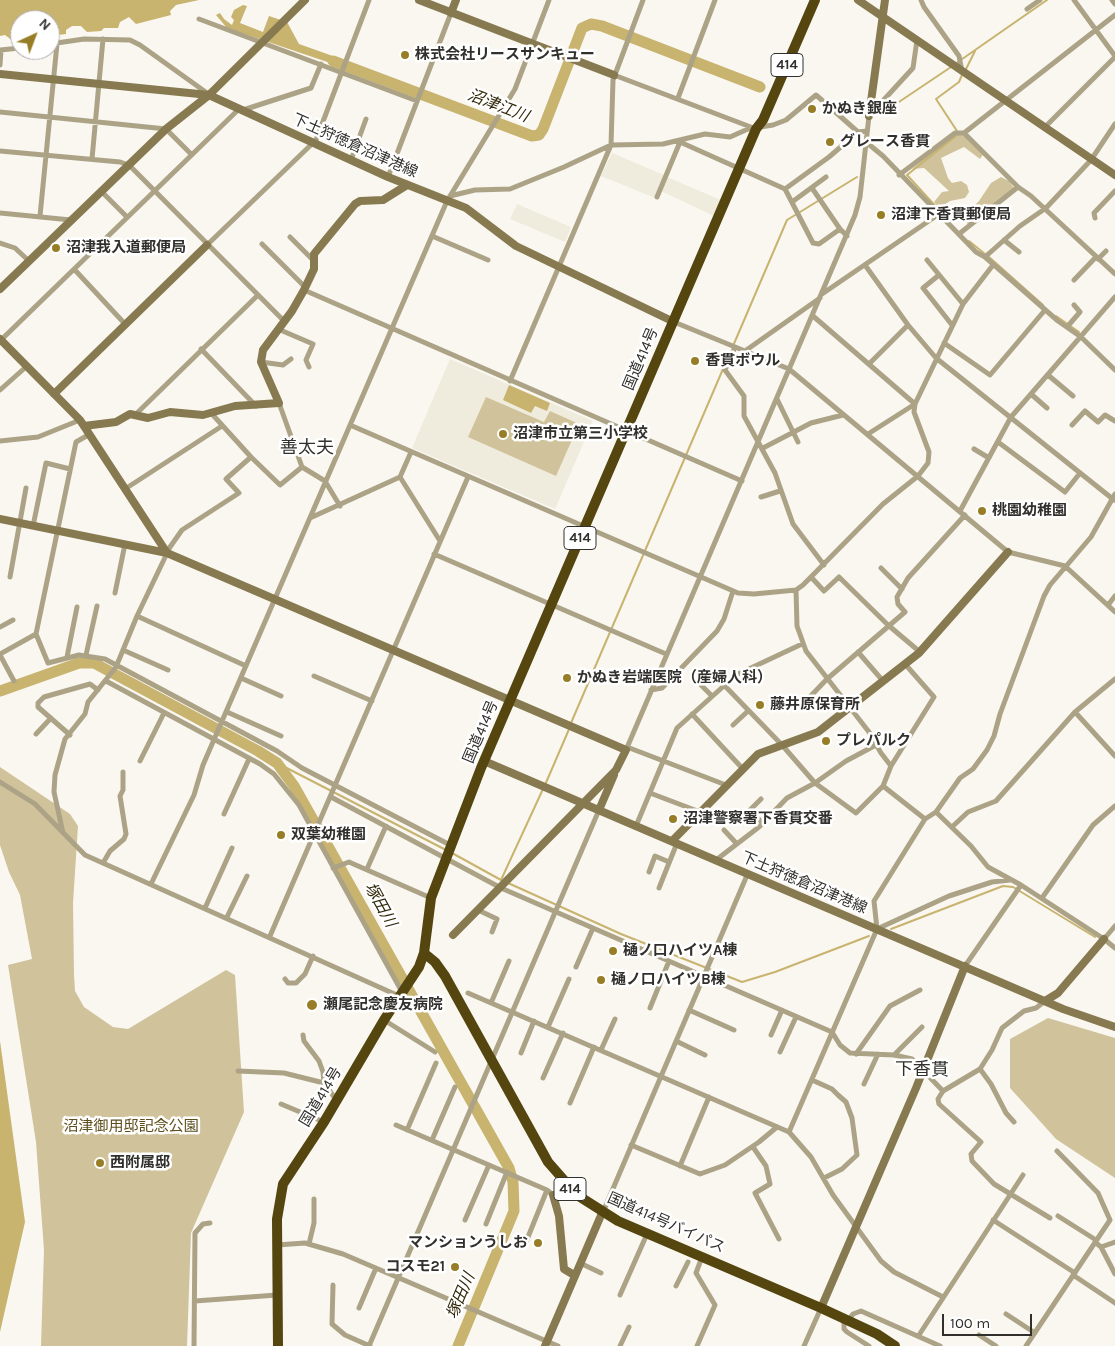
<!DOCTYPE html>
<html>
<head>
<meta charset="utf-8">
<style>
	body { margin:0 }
	#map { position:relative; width:1115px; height:1346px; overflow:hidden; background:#f9f7f0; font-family:Karla,sans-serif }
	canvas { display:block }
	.north { position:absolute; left:10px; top:10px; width:50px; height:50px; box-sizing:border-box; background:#fff; border:1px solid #adacab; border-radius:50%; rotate:43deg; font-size:14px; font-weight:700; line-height:20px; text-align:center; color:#31302d }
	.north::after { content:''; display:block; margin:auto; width:18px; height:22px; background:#977e26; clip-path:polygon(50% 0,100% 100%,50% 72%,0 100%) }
	.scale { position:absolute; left:942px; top:1314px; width:90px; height:22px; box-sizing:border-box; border:2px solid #31302d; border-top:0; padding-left:6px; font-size:15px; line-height:18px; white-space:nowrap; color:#31302d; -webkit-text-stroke:4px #fff; paint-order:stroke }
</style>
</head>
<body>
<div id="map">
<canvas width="1115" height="1346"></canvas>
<div class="north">N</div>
<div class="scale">100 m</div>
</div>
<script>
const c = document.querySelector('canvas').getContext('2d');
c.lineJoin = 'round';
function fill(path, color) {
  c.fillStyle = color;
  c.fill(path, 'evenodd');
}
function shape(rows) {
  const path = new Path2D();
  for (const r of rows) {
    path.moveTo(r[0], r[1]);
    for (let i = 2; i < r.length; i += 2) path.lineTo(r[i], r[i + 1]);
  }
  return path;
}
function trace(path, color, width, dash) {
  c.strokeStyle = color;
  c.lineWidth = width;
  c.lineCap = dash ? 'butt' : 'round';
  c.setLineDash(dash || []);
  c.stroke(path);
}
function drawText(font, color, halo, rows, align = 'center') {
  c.font = font + ' Karla,"Noto Sans JP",sans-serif';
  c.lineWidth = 5;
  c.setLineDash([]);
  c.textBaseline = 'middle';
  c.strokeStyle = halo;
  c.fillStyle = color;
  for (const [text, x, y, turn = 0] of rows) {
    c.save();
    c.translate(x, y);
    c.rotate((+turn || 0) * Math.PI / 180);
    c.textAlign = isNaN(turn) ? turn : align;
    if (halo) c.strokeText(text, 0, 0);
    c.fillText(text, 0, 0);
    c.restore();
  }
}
fill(shape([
	[612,153,664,175,655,198,601,176],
	[667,177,721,200,714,216,661,191],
	[517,204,571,227,565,242,510,219],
	[450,359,593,421,555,509,412,448]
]), '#f0ecdd');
fill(shape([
	[953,134,963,135,984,153,980,159,964,147,941,158,948,178,952,183,961,181,967,185,969,192,965,198,950,201,939,208,934,202,942,192,949,191,924,168,912,169],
	[1001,177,1009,181,1014,188,968,225,966,220,971,209,979,201,991,183],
	[486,397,544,422,550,411,579,424,556,476,468,437],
	[0,767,70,814,78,826,73,903,74,975,75,991,84,1007,113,1027,128,1029,226,970,235,975,244,1112,191,1233,187,1346,41,1346,44,1250,36,1142,8,965,32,959,20,895,9,872,0,845],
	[1048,1018,1115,1038,1115,1178,1056,1139,1010,1088,1010,1039]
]), '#d0c39b');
fill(shape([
	[0,0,199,0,176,5,170,11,171,15,136,24,129,17,120,22,118,28,104,28,101,31,87,32,81,26,72,26,66,30,66,34,50,36,50,20,20,20,20,40,13,41,5,35,0,36],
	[243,5,247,6,240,23,263,32,269,16,287,22,299,44,344,60,345,68,227,28,216,15,220,13,224,19,232,25,234,20,231,17,234,10],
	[509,385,550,403,547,411,535,406,531,413,503,400],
	[0,1041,25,1222,0,1332]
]), '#c8b36f');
trace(shape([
	[955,64,1047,0],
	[965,71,975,51],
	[881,114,951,67],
	[957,131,936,99,959,82,962,75],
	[950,222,907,175,957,135],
	[969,241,985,254],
	[989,257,1043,305],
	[1056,316,1079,332],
	[733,346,787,220,857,177],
	[571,723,723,369],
	[277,763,446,850],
	[545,785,570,727],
	[452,853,501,880],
	[501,880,543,789],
	[508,883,621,934,742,982,775,972,869,936],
	[891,929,1003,886,1013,887,1095,937]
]), '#c8b36f', 2);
trace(shape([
	[333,61,532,136,539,135,543,129,582,28,591,24,602,26,760,87],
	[0,691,79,663,94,663,258,751,277,763,294,786,509,1168,513,1182,514,1211,458,1346]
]), '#c8b36f', 11);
trace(shape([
	[921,0,924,7,959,56,962,71],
	[1074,0,1115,56],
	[1112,0,1115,4],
	[1027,9,1040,0],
	[199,19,417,101],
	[50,44,84,39,130,40,140,45,207,93],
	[0,50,20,48],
	[0,65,1,50],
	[614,75,756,129],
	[678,98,715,0],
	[243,110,311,88,321,64],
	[0,112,166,129,191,154],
	[1044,128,1115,57],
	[964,133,1115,15],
	[866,142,883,156,976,252,985,257,1058,321,1081,337,1115,370],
	[0,151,120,162,129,165,284,321],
	[92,159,103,39],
	[351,160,366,119],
	[899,175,955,133,964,133,1018,187,1031,196,1115,274],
	[388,177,451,13],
	[812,188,840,229],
	[785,189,829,157,858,132],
	[101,191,127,217],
	[450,196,475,190,510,189,564,167,611,145,663,144,705,134,730,137,748,129,773,125,786,120,816,95,858,132,867,131],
	[657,197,680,142,785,189,813,243,819,244,840,229,847,236],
	[792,202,826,177],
	[0,213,71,220],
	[40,216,57,44],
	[1095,218,1094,213,1115,191],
	[959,234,1018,187],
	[432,236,488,260],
	[290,237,312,259],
	[1004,240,1019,252],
	[0,243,15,248,29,261],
	[262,244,305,287],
	[207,245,316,140,369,0],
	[985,257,1020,226,1046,208,1091,160,1115,124],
	[1098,259,1106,251],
	[927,260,963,304],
	[865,265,908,325,936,358,1114,500],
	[74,269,125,324],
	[939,275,923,288,952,325],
	[1074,280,1096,257],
	[304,290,742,481],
	[822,294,939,214],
	[813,316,915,404],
	[674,322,789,369,1008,552,1065,566,1115,612],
	[1067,327,1080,312,1074,305],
	[278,329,313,344,306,360,309,367],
	[1,340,239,109],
	[944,343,990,375,1045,310],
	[735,347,725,370,744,396,744,416,775,473,793,524,824,565],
	[201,349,256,406],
	[745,351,820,298],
	[261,362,283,365,291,359],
	[869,364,908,325],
	[1048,375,1073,396],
	[510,381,611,145,613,80,643,0],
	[0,390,27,366],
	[1031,394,1047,408],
	[777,399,798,442],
	[279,403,302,467,325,481,340,506],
	[212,414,251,457,280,485,302,467],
	[135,415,258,295],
	[350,425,738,593,754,594,796,590,803,585,883,504,918,476,928,463,929,452,914,412,915,404,963,304,993,265],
	[1072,425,1085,411,1098,422,1105,415,1115,421],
	[868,434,915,404],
	[0,441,38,437,80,420],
	[998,442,1065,492,1080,473],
	[763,448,811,423,843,415],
	[974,449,989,458],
	[400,477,440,541],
	[125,489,222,426],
	[761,497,780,491],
	[960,511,1011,417,1115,297],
	[310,518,400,477,411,452],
	[33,526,46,463,70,469],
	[434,554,666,654],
	[881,568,902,589],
	[10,577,26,488],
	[811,577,824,591,839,577,888,625,920,652],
	[796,590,797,626,806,651,869,732,881,753,891,766,883,786,925,819],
	[115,593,125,544],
	[1108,605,1115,596],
	[137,616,246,666],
	[0,627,13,620],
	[36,634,48,663,79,655,105,659,277,751,302,768,452,846],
	[123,650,168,670],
	[858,652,883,681],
	[0,654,36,634,76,442,90,434],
	[0,655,14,681],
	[86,655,97,606],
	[67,657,77,607],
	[314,676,372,701],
	[241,678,281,696],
	[106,681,260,764,274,774,299,805,402,992],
	[697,681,712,696],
	[724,685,782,745,815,783,856,813,883,786],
	[651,690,662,688,717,631,724,619,733,591],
	[804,703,827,679,905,612,898,604,897,597,908,578,965,515],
	[227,712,281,736],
	[1075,712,1115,756],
	[692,714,742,768],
	[733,725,748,711],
	[36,734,51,718],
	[70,735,38,707,38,703,44,697,90,684,98,690],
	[627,747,726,785],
	[626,750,855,215,860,197,869,116,913,68,917,40],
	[140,761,164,713],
	[891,766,934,697,905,664],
	[0,782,35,804,85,855,399,996],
	[650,793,700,812],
	[331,797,501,888,832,1032,840,1045,850,1053,894,1055,912,1059,943,1091],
	[761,799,749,811,763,823],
	[936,812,971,846,988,867,1021,885,1104,939],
	[224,814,249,759],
	[636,826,677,728,736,675,802,644],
	[953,826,968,812,996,801,1075,712,1115,679],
	[724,830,737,844],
	[63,833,54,792,55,775,65,739,85,714,88,702,116,667,137,616,170,547,182,530,239,493,226,479,251,457],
	[716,860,759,827,787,798,815,783,846,761,876,745],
	[103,863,110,851,124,839,126,834,120,796,123,790,123,772],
	[333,868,349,862,431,898],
	[367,869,386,826],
	[649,872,655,856,669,862],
	[151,884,194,795,203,765,447,201,515,89,549,0],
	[659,888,677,843],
	[1042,898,1093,825,1115,806],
	[205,908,232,848],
	[478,910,497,919,492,932],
	[227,917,247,876],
	[1115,926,1104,939,1115,948],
	[877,929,949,896,992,882,1010,880],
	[270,936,468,477],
	[965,966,1021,885],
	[576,967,593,928],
	[285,979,288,983,296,983,305,974,313,956],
	[468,993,789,1132,811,1157,833,1195,881,1261,894,1272,943,1297],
	[1045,1001,1036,1008,1024,1011,1002,1028,992,1050,980,1069,943,1091,938,1099,939,1104,981,1142,971,1154,972,1161,994,1184,1050,1218],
	[491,1003,509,961],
	[650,1008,669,961],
	[689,1010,734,1030],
	[384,1020,435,1052],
	[548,1027,569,979],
	[303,1035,304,1041,319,1061,323,1072,324,1083],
	[771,1035,782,1010],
	[676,1041,705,1055],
	[601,1050,615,1019],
	[780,1052,796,1017],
	[521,1053,534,1021],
	[856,1054,890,1006,920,990],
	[894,1055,922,1027],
	[980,1069,991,1084,1006,1113,1014,1122],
	[238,1071,284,1073,324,1083,337,1101],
	[543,1078,563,1033],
	[812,1080,832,1089,838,1095,846,1102,852,1118,857,1155,842,1169,824,1178],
	[864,1084,878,1054],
	[570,1103,594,1047],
	[281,1104,324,1122],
	[396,1125,547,1190,553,1195],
	[407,1130,436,1063],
	[789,1132,877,929,874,901,925,819,936,812,960,778,973,769,987,750,994,736,1000,714,1044,596,1050,585,1091,537,1115,494],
	[432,1140,455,1087],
	[631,1145,700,1174,725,1165,759,1142,777,1127],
	[753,1147,766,1166,770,1184,755,1193,779,1239],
	[680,1166,709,1097],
	[603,1212,748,873],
	[1058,1216,1096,1240],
	[465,1220,489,1165],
	[993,1220,1075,1273],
	[486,1224,507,1172],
	[526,1242,547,1190],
	[1095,1242,1101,1247,1115,1274],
	[309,1244,314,1223,314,1199],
	[277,1245,305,1243,343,1254,558,1346],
	[1101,1247,1115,1242],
	[580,1263,601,1273],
	[1073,1275,1115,1303],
	[333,1285,332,1324,345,1335,370,1346],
	[676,1286,688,1262],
	[620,1295,647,1234],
	[195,1301,277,1295],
	[359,1308,376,1268],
	[1006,1314,1035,1333],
	[844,1320,844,1329,847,1332,869,1346],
	[848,1321,853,1314,861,1311,940,1346],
	[919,1335,1023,1175],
	[979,1335,996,1346],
	[194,1346,195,1233,203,1224,210,1223],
	[369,1346,599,810],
	[620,1346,629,1327],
	[697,1346,715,1305,696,1273,702,1257],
	[804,1346,821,1308],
	[1026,1346,1110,1220,1098,1193,1057,1151]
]), '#aca387', 5);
trace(shape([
	[419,0,614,75],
	[858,0,1115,175],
	[451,13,456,0],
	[0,74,209,95,388,177,466,208,516,246,674,322],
	[869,116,885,0],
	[0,289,166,129,209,95,305,0],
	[0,339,80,420,167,553],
	[54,394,207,245],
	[84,426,116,422,130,414,148,418,170,412,203,415,235,406,279,403,261,362,263,350,292,311,304,290,314,269,314,254,355,204,360,201,383,200,407,185],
	[0,519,167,553,626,750,616,770,453,935],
	[484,761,1063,1009,1115,1027],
	[599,810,614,775],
	[672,841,758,754,818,732,919,653,1008,552],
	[1045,1001,1058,993,1104,939],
	[553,1195,559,1216,564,1269,574,1275],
	[821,1308,916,1088,965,966],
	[545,1346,602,1213]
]), '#887a50', 8);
trace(shape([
	[424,953,435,962,445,976,548,1162,577,1195,618,1221,821,1308,877,1334,895,1346],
	[278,1346,277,1219,283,1184,324,1122,384,1020,419,967,424,953,431,898,481,768,756,129,763,120,815,0]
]), '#554610', 10);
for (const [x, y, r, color] of [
	[405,55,5,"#977e26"],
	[812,109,5,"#977e26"],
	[830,142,5,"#977e26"],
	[881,215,5,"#977e26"],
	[56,248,5,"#977e26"],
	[695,361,5,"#977e26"],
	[503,434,5,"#977e26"],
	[982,511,5,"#977e26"],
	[567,678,5,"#977e26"],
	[760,705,5,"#977e26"],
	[826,741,5,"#977e26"],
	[673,819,5,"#977e26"],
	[281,835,5,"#977e26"],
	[613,951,5,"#977e26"],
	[601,980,5,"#977e26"],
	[312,1005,6,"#977e26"],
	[100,1163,5,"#977e26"],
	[538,1243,5,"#977e26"],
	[455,1267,5,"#977e26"]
]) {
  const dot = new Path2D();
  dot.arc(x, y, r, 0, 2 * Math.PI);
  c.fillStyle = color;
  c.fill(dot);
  trace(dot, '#fff', 2);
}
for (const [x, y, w] of [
	[787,65,32],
	[580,538,32],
	[570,1189,32]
]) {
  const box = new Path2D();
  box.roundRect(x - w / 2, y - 11.5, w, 23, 4);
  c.fillStyle = '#fff';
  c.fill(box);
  trace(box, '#31302d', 1);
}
drawText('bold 14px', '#31302d', null, [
	["414",787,65],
	["414",580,538],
	["414",570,1189]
]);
drawText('bold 15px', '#31302d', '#fff', [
	["株式会社リースサンキュー",415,55],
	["かぬき銀座",822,109],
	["グレース香貫",840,142],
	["沼津下香貫郵便局",891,215],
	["沼津我入道郵便局",66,248],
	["香貫ボウル",705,361],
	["沼津市立第三小学校",513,434],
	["桃園幼稚園",992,511],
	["かぬき岩端医院（産婦人科）",577,678],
	["藤井原保育所",770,705],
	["プレパルク",836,741],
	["沼津警察署下香貫交番",683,819],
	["双葉幼稚園",291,835],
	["樋ノ口ハイツA棟",623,951],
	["樋ノ口ハイツB棟",611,980],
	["瀬尾記念慶友病院",323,1005],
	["西附属邸",110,1163],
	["マンションうしお",528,1243,"right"],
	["コスモ21",445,1267,"right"]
], 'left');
drawText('15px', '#31302d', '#fff', [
	["下土狩徳倉沼津港線",355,146,24],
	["国道414号",641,359,-67],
	["国道414号",481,732,-67],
	["下土狩徳倉沼津港線",804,883,23],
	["国道414号",321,1097,-59],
	["国道414号バイパス",666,1223,24]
]);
drawText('15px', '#5e4e1b', '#fff', [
	["沼津御用邸記念公園",131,1127]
]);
drawText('italic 16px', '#32290a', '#fff', [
	["沼津江川",498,106,21],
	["塚田川",380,905,61],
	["塚田川",461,1296,-67]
]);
drawText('18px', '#31302d', '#fff', [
	["善太夫",307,448],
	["下香貫",922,1070]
]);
</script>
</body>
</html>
